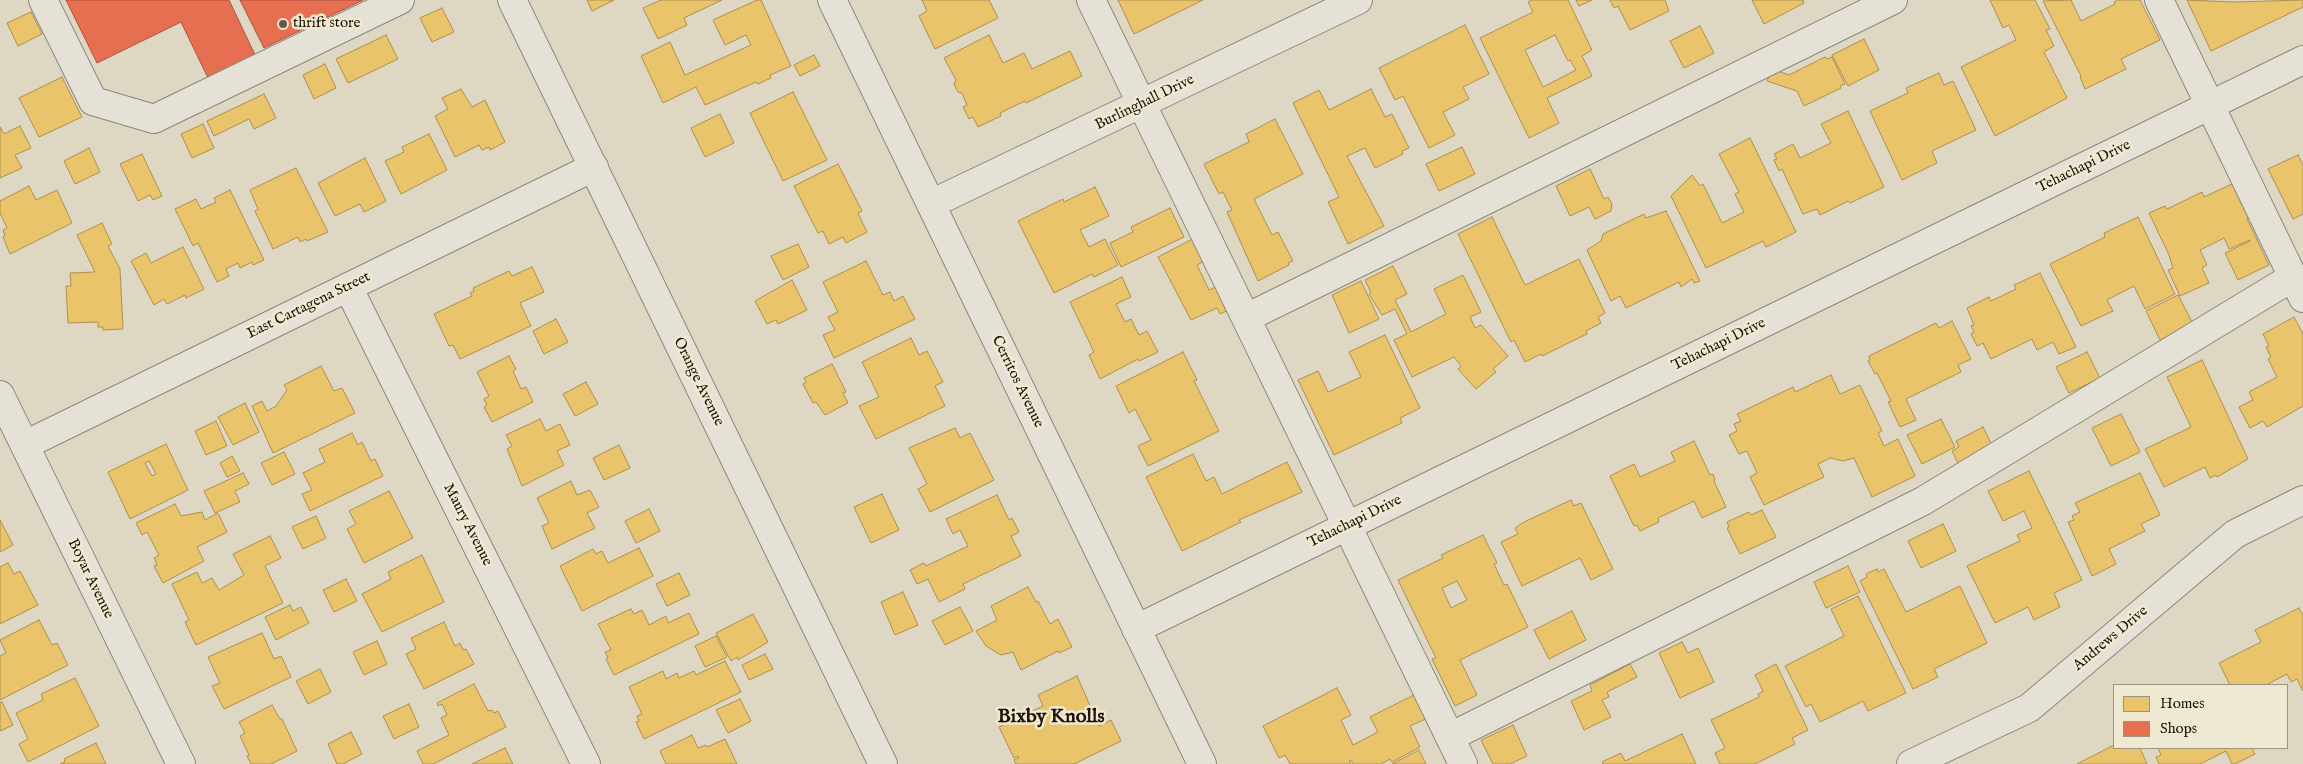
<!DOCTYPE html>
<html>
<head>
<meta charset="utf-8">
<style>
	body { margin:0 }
	#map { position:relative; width:2303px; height:764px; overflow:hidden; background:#ddd7c3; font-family:"IM FELL English",serif }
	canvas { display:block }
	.legend { position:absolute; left:2113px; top:684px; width:175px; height:65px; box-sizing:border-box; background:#f0e9d1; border:1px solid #9d9381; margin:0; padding:6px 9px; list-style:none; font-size:15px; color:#20130a }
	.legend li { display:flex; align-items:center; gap:10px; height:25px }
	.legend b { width:25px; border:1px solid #9d9381 }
</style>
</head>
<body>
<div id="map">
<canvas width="2303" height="764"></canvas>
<ul class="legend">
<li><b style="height:14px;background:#e9c46a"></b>Homes</li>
<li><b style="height:14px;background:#e76f51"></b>Shops</li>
</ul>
</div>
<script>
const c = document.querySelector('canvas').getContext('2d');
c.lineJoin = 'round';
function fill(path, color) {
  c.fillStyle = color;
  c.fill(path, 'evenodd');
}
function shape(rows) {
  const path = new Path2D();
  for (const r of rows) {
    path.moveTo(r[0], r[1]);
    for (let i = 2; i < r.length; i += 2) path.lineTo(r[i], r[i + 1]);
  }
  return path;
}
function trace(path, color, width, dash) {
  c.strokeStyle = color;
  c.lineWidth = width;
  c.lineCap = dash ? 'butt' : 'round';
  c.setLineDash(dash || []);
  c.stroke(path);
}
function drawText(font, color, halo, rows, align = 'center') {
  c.font = font + ' "IM FELL English",serif';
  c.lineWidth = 5;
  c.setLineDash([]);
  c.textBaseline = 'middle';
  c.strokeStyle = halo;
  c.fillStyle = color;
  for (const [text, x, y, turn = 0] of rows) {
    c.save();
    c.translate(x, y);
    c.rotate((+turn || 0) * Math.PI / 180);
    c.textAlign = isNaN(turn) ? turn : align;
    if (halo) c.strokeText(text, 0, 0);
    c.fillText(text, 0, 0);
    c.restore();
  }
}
const homes = shape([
	[587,0,614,0,592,11,587,0],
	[661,0,722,0,684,18,687,25,658,39,643,8,661,0],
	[757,0,761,0,791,66,770,75,771,78,758,84,756,82,705,105,696,87,663,103,641,56,670,42,685,75,751,45,746,35,725,45,713,20,757,0],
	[922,0,989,0,998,18,935,49,919,16,927,11,922,0],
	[1118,0,1203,0,1134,34,1118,0],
	[1532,0,1568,0,1592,50,1582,56,1592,76,1547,98,1559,123,1529,138,1480,38,1533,12,1528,2,1532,0],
	[1555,35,1568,61,1570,60,1576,70,1543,87,1525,50,1555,35],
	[1576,0,1592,0,1579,6,1576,0],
	[1610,0,1665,0,1669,11,1630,30,1618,6,1614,8,1610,0],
	[1752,0,1803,0,1804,3,1764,24,1752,0],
	[1990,0,2035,0,2050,29,2046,30,2054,46,2044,52,2067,98,1995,136,1961,67,2016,40,2009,25,2003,28,1990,0],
	[2071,0,2081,21,2115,4,2114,2,2117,0,2140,0,2160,40,2121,59,2126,69,2085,89,2080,77,2081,76,2043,1,2071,0],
	[2187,0,2234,2,2303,0,2303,7,2211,51,2187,0],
	[442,8,454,32,432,42,420,18,442,8],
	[31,12,42,34,18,46,7,23,31,12],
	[1465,25,1489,74,1463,87,1469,99,1443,112,1455,135,1429,148,1403,96,1395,100,1379,68,1465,25],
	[1700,26,1714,53,1684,68,1670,41,1700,26],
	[386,35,398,59,348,83,336,59,386,35],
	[989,35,1003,63,1024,53,1032,69,1070,51,1082,76,1026,103,1025,101,1000,113,1001,116,978,127,973,117,969,119,963,107,967,105,962,93,958,92,954,84,956,80,944,58,989,35],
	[1864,39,1879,70,1848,86,1832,55,1864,39],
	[814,55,820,66,800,76,794,65,814,55],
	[1825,57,1827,59,1832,57,1845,84,1840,86,1841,88,1804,106,1797,91,1767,81,1769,76,1778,71,1789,75,1825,57],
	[325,64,336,88,314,99,303,75,325,64],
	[1939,73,1944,85,1953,81,1976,130,1932,151,1937,163,1902,180,1870,111,1908,93,1906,88,1939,73],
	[62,77,82,117,39,137,19,98,62,77],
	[461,89,472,107,485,100,505,142,490,150,489,147,482,150,479,145,455,157,435,116,448,109,442,98,461,89],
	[1371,89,1385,117,1392,114,1409,148,1402,151,1403,154,1375,168,1365,148,1347,156,1384,226,1348,244,1328,202,1339,197,1293,103,1319,90,1329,110,1371,89],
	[793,92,827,160,783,181,750,113,793,92],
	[264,94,276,118,254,129,249,119,214,136,207,121,264,94],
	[1848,111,1884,187,1850,203,1848,201,1820,215,1817,209,1803,214,1782,169,1779,171,1774,160,1777,159,1774,154,1793,144,1800,158,1831,143,1821,124,1848,111],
	[720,114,734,143,705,157,691,128,720,114],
	[1275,119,1303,174,1254,199,1272,235,1278,232,1293,261,1288,263,1289,265,1258,281,1227,212,1232,210,1223,192,1219,194,1204,164,1249,142,1246,134,1275,119],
	[203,124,214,148,192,158,181,134,203,124],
	[20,126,31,148,15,155,22,168,0,178,0,127,4,134,20,126],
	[429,134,447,170,401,194,385,161,404,152,402,147,429,134],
	[1750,138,1796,232,1766,247,1763,241,1706,268,1671,196,1692,175,1700,186,1703,184,1722,223,1744,212,1735,194,1739,192,1719,154,1750,138],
	[1462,147,1475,174,1439,191,1426,164,1462,147],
	[89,148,100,172,75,184,64,161,89,148],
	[142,154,162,196,153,200,150,195,138,201,120,164,142,154],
	[2298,155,2303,165,2303,214,2293,219,2268,169,2298,155],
	[365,158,386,201,364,212,360,204,335,216,318,183,365,158],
	[838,164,862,211,858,213,867,232,846,243,843,237,829,244,823,231,818,233,794,186,838,164],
	[296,168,328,232,307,241,306,239,300,242,298,237,273,249,255,211,258,209,250,190,296,168],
	[1590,169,1604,199,1608,197,1612,204,1611,211,1595,219,1589,207,1570,216,1556,186,1590,169],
	[2234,183,2250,217,2247,219,2269,265,2238,280,2225,253,2250,241,2250,240,2229,249,2224,238,2200,250,2207,265,2202,268,2209,283,2180,296,2168,270,2173,268,2169,255,2149,213,2165,206,2167,209,2202,192,2204,197,2234,183],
	[29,186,36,200,57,190,72,223,10,254,3,237,5,236,3,230,7,228,0,213,0,201,29,186],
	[1095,187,1109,216,1080,230,1089,247,1105,239,1118,265,1094,277,1092,274,1054,293,1018,221,1063,199,1064,202,1095,187],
	[230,190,264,260,253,265,252,262,240,268,238,263,226,269,229,276,217,282,198,243,193,246,175,209,196,199,201,209,216,202,214,198,230,190],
	[1170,208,1184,237,1121,267,1110,243,1133,232,1131,227,1170,208],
	[1666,211,1700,281,1694,283,1692,279,1681,287,1679,282,1626,308,1620,296,1611,301,1587,250,1601,241,1603,234,1644,214,1646,218,1666,211],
	[1492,217,1525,285,1579,259,1605,313,1598,317,1601,323,1586,331,1587,334,1542,356,1541,354,1525,362,1514,340,1511,342,1458,234,1492,217],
	[2138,217,2175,294,2145,309,2134,286,2107,300,2113,311,2081,326,2050,264,2105,237,2104,233,2138,217],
	[102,223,112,244,108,246,120,269,123,329,103,330,103,327,98,327,98,322,68,323,66,286,71,286,70,273,95,272,77,235,102,223],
	[1196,237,1208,259,1197,265,1209,290,1220,285,1231,309,1220,314,1217,308,1191,320,1158,257,1196,237],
	[798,244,809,267,783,280,771,256,798,244],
	[183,247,204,289,186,298,185,295,167,304,164,299,154,305,131,261,146,253,151,263,183,247],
	[866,261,883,295,890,292,894,301,903,296,915,319,834,358,823,335,835,330,828,317,838,312,823,282,866,261],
	[1393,266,1407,294,1395,300,1411,332,1446,314,1434,289,1463,275,1481,312,1470,317,1475,328,1481,325,1508,356,1493,369,1496,372,1476,389,1458,369,1461,366,1454,357,1412,377,1394,340,1407,334,1395,309,1382,315,1369,294,1371,293,1365,280,1393,266],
	[532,267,544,292,520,303,531,326,460,359,453,345,449,346,434,314,472,296,470,293,474,291,473,288,509,271,512,276,532,267],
	[2040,273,2076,347,2059,354,2053,342,2037,350,2032,339,1991,359,1983,343,1977,346,1971,334,1974,332,1971,326,1974,325,1967,308,1989,297,1991,301,2016,289,2014,285,2040,273],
	[1122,277,1131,297,1116,304,1125,322,1131,319,1139,335,1147,331,1158,352,1139,361,1138,359,1100,379,1089,355,1094,352,1070,302,1122,277],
	[792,280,807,310,778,324,776,320,767,324,755,301,792,280],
	[1361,281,1379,319,1349,333,1332,295,1361,281],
	[2178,295,2193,324,2160,340,2146,311,2178,295],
	[2294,317,2303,334,2303,406,2267,427,2263,421,2250,428,2239,407,2253,400,2249,392,2277,377,2268,359,2271,357,2266,347,2269,346,2263,334,2294,317],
	[556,319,568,342,544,354,533,331,556,319],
	[1952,321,1971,359,1958,365,1961,372,1906,399,1916,420,1900,427,1888,402,1891,401,1877,373,1875,374,1868,361,1870,360,1869,356,1936,323,1939,328,1952,321],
	[1385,335,1420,408,1400,418,1402,423,1334,455,1298,380,1318,371,1328,392,1361,377,1349,352,1385,335],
	[911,338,919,355,927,351,943,382,935,386,945,406,876,439,859,406,879,397,862,362,911,338],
	[1183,352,1197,380,1194,381,1219,431,1148,466,1138,446,1151,440,1135,409,1129,413,1116,386,1183,352],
	[2087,352,2100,378,2069,393,2056,367,2087,352],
	[509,356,516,369,513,371,521,389,526,387,533,402,492,422,484,407,487,405,484,399,489,396,477,372,509,356],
	[2202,360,2248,459,2217,477,2216,475,2210,478,2205,467,2164,487,2145,449,2191,427,2167,377,2202,360],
	[832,364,846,392,843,393,848,403,825,415,816,402,813,403,803,384,806,382,804,378,832,364],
	[321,366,334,391,342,388,355,413,273,453,252,406,262,401,267,411,276,406,287,390,284,385,321,366],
	[1831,375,1840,394,1860,385,1882,431,1878,433,1884,446,1898,439,1915,476,1872,497,1854,458,1843,461,1830,458,1818,464,1824,477,1764,505,1750,477,1757,473,1747,451,1739,454,1729,435,1737,431,1734,424,1741,421,1737,414,1793,387,1795,392,1831,375],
	[586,382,598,404,575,416,563,394,586,382],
	[245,403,259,432,233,445,218,417,245,403],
	[2121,414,2140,452,2111,466,2092,428,2121,414],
	[540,419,546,431,560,424,570,445,557,451,564,465,522,486,507,449,512,446,506,435,540,419],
	[1941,419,1955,447,1922,464,1907,435,1941,419],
	[216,421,227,446,206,455,195,431,216,421],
	[1983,427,1994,449,1959,465,1952,451,1959,447,1956,441,1983,427],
	[955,428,960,438,970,433,994,480,930,512,918,489,927,484,909,448,955,428],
	[352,433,358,445,362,442,371,461,375,459,383,476,310,511,302,494,312,490,303,473,325,462,319,449,352,433],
	[1694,441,1710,475,1713,474,1715,480,1714,481,1726,507,1702,518,1694,501,1658,518,1659,522,1640,531,1637,525,1634,526,1610,476,1634,464,1640,477,1675,461,1671,452,1694,441],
	[166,444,188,490,130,519,108,472,166,444],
	[149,461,156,474,152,476,145,463,149,461],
	[619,445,630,468,604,480,593,458,619,445],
	[284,452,295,474,272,485,261,463,284,452],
	[1193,454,1206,481,1214,477,1222,494,1287,462,1302,492,1239,520,1241,522,1182,551,1146,477,1193,454],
	[232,456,240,471,227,477,220,463,232,456],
	[2029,471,2082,580,2054,593,2060,607,2034,620,2028,607,1995,623,1967,566,2020,541,2017,535,2032,528,2024,511,2003,521,1988,491,2029,471],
	[243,473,249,484,235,491,240,502,215,513,204,491,243,473],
	[2140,473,2160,515,2141,524,2145,531,2109,549,2116,564,2092,576,2068,522,2074,520,2072,516,2080,512,2075,503,2140,473],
	[571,481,577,495,590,490,599,507,587,513,595,528,552,549,542,526,549,523,537,498,571,481],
	[389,491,413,538,364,563,347,529,356,524,349,511,389,491],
	[882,494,899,530,871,543,854,507,882,494],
	[997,495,1009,520,1012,518,1019,532,1011,536,1021,556,963,584,965,589,939,602,928,579,917,584,910,570,924,563,926,566,968,546,960,530,953,534,946,519,997,495],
	[1571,500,1574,506,1581,503,1613,569,1591,580,1580,558,1522,586,1501,542,1518,534,1515,528,1524,522,1571,500],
	[175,504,181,516,202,512,205,520,218,513,227,532,197,547,204,561,163,583,154,566,157,565,154,558,159,555,147,532,142,535,136,523,175,504],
	[649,509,660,531,636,543,625,521,649,509],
	[1762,510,1776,537,1740,554,1727,528,1729,527,1727,522,1749,512,1751,515,1762,510],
	[316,516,326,538,303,549,292,527,316,516],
	[0,520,13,545,0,552,0,520],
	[1943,524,1956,551,1921,568,1908,541,1943,524],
	[1483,535,1497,563,1494,564,1504,585,1507,584,1528,627,1460,660,1477,695,1455,706,1432,659,1436,658,1398,580,1443,558,1441,555,1483,535],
	[1457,581,1467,600,1451,608,1442,588,1457,581],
	[270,536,281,558,265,566,283,603,196,645,185,622,189,620,172,584,197,572,202,583,212,578,219,590,244,575,233,554,270,536],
	[639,548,653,576,582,611,560,566,593,549,596,554,602,551,608,563,639,548],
	[422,555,444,602,382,632,362,594,391,579,388,572,422,555],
	[8,563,14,574,20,571,38,605,0,624,0,567,8,563],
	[1848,566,1860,592,1826,608,1814,582,1848,566],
	[1877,569,1878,572,1884,569,1906,612,1960,586,1987,643,1934,669,1938,677,1913,689,1860,581,1867,577,1866,574,1877,569],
	[679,573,690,595,667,606,656,584,679,573],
	[346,579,357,601,334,612,323,590,346,579],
	[1028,587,1036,602,1038,601,1050,624,1058,619,1072,647,1059,653,1058,651,1021,670,1013,652,1001,655,986,646,976,631,997,620,991,606,1028,587],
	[903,592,918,625,895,635,881,602,903,592],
	[1858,596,1906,693,1868,711,1863,701,1820,722,1811,704,1806,707,1785,666,1844,636,1831,609,1858,596],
	[290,605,293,611,301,607,309,623,276,640,265,617,290,605],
	[960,607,973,631,945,645,932,621,960,607],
	[2299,608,2303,616,2303,691,2297,679,2291,682,2287,674,2268,684,2268,685,2230,685,2219,663,2261,642,2255,630,2299,608],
	[631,609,634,614,642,610,649,625,666,616,668,623,689,613,699,634,614,675,606,659,608,658,605,652,611,650,598,624,631,609],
	[1572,611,1586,640,1549,659,1534,630,1572,611],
	[753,614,768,642,738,660,737,657,731,661,716,633,753,614],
	[39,620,52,645,57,643,68,665,0,700,0,656,6,653,0,640,39,620],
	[444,622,455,646,460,643,463,650,466,649,474,664,424,689,406,654,416,649,411,638,444,622],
	[262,633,274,659,281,656,291,677,224,709,212,686,220,683,208,657,262,633],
	[716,636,727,657,705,667,695,646,716,636],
	[377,641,387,664,364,675,353,652,377,641],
	[1682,642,1688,653,1698,648,1714,682,1680,698,1659,653,1682,642],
	[765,654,773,669,749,680,742,665,765,654],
	[725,661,741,692,644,739,636,722,639,721,637,716,642,714,629,687,663,671,666,679,677,673,679,678,694,671,696,675,725,661],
	[1630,664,1637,677,1607,692,1609,697,1602,700,1611,717,1584,730,1571,701,1592,691,1590,685,1630,664],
	[1776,664,1808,730,1792,738,1795,744,1755,764,1720,764,1715,753,1725,748,1711,720,1759,697,1758,694,1763,691,1755,675,1776,664],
	[320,669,331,692,308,704,296,681,320,669],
	[1077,676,1099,726,1111,720,1121,741,1074,764,1016,764,1014,760,1019,758,1018,756,1014,758,999,727,1043,706,1038,695,1077,676],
	[75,678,99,726,28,762,19,744,28,739,16,713,43,700,41,694,75,678],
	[474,684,488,711,492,710,494,713,498,711,506,727,433,764,423,764,417,751,449,735,441,718,447,715,442,704,438,706,437,703,474,684],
	[1337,688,1351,715,1341,720,1353,745,1378,732,1370,717,1418,693,1430,717,1410,726,1420,747,1392,762,1390,759,1381,764,1353,764,1351,760,1349,761,1351,764,1290,764,1285,755,1279,758,1263,726,1337,688],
	[740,699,751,721,728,733,716,710,740,699],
	[2,702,13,725,0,731,0,703,2,702],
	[409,704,419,727,394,739,383,716,409,704],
	[272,705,280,719,282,719,297,751,271,764,251,764,247,756,249,755,240,736,245,733,239,722,272,705],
	[1513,725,1527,756,1510,764,1493,764,1481,740,1513,725],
	[351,732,362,754,343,764,337,764,328,744,351,732],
	[1682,734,1696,764,1603,764,1602,762,1621,753,1625,761,1682,734],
	[692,735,698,748,706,745,707,747,725,739,737,764,666,764,660,751,692,735],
	[96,743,106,764,60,764,65,762,64,759,96,743],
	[2114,745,2114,748,2140,748,2147,764,2077,764,2114,745],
	[505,748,513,764,472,764,505,748],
	[2158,748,2252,748,2255,754,2235,764,2232,764,2226,751,2200,764,2159,764,2156,757,2161,755,2158,748],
	[1419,750,1426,764,1392,764,1419,750]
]);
fill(homes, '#e9c46a');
trace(homes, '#ad8f4d', 1);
const shops = shape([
	[66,0,229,0,256,57,209,80,181,22,97,63,66,0],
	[240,0,363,0,264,48,240,0]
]);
fill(shops, '#e76f51');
trace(shops, '#ab533c', 1);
const minor = shape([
	[43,0,93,101,154,119,400,0],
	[512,0,883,764],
	[832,0,1202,764],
	[1091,0,1463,764],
	[2159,0,2303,298],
	[931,204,1358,0],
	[348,287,586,764],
	[1246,318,1893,0],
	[0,395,181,764],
	[25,445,594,167],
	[1136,629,2303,60],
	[1450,737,1923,501,2293,277],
	[1911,764,2029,708,2235,534,2303,500]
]);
trace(minor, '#8c877a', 30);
trace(minor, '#e5e1d7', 28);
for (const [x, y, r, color] of [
	[283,24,5,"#62584b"]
]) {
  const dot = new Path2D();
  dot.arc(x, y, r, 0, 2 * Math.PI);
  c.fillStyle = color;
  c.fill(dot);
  trace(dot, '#f0e9d1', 2);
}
drawText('15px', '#20130a', '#f0e9d1', [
	["thrift store",293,24]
], 'left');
drawText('15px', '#20130a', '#f0e9d1', [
	["Burlinghall Drive",1145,103,-26],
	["Tehachapi Drive",2084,167,-26],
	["East Cartagena Street",309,306,-26],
	["Tehachapi Drive",1719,345,-26],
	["Orange Avenue",698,382,64],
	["Cerritos Avenue",1017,382,64],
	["Tehachapi Drive",1355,522,-26],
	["Maury Avenue",467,525,63],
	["Boyar Avenue",90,579,64],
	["Andrews Drive",2111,639,-40]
]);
drawText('bold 20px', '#20130a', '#f0e9d1', [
	["Bixby Knolls",1051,718]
]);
</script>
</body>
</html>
